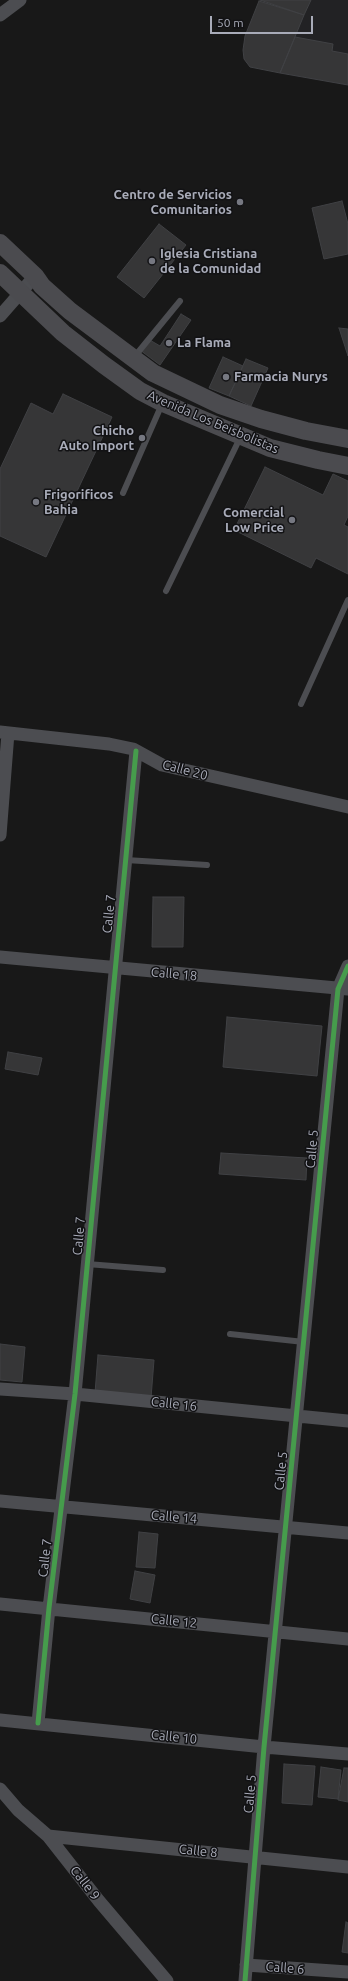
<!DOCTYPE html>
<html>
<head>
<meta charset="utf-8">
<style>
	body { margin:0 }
	#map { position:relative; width:348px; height:1981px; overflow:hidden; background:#181818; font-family:Ubuntu,sans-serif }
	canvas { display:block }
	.scale { position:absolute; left:210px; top:16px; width:103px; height:18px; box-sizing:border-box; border:2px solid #a9acb9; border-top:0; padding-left:5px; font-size:12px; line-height:14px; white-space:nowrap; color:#a9acb9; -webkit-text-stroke:3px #121214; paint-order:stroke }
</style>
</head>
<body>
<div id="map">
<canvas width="348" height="1981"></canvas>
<div class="scale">50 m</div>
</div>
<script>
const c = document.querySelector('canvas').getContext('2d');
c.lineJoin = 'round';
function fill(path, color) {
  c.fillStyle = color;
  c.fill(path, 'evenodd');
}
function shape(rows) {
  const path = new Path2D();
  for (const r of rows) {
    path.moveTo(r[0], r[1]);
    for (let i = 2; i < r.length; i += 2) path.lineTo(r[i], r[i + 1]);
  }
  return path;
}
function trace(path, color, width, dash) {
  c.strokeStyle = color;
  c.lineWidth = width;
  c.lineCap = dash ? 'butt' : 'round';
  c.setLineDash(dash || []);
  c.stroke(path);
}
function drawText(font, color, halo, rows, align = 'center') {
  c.font = font + ' Ubuntu,sans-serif';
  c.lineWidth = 3;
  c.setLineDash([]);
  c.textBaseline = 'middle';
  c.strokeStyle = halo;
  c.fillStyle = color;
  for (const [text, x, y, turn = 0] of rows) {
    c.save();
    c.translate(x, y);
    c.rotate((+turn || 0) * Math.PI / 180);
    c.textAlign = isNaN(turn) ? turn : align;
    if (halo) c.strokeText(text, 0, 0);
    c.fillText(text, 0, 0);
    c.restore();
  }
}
fill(shape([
	[260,0,348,0,348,85,250,67,244,59,243,50,245,36]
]), '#222224');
const building = shape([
	[260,0,311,0,304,15,260,0],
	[259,1,304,15,280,73,250,67,244,59,243,50,245,36,259,1],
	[295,37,333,44,332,51,348,54,348,85,280,73,295,37],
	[342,201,348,224,348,254,324,259,312,208,342,201],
	[159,224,186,245,144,298,117,277,159,224],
	[181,314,191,320,160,365,140,350,148,339,160,346,181,314],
	[339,328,348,329,348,356,339,328],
	[223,357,243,366,229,396,209,388,223,357],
	[246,359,268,368,251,406,229,396,246,359],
	[63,394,112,417,46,557,0,536,0,469,31,403,53,414,63,394],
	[265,467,323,495,333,474,348,481,348,516,344,525,348,527,348,574,316,558,311,568,234,530,265,467],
	[153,897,184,897,183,947,152,947,153,897],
	[227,1017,322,1026,317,1076,223,1067,227,1017],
	[8,1052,42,1058,38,1075,5,1069,8,1052],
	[221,1153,307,1158,306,1180,219,1174,221,1153],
	[0,1344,25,1347,22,1382,0,1380,0,1344],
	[98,1355,154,1360,151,1398,95,1393,98,1355],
	[139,1532,158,1534,155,1568,136,1567,139,1532],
	[135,1571,155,1575,150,1603,130,1599,135,1571],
	[284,1764,315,1766,312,1805,282,1803,284,1764],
	[321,1767,341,1770,338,1799,318,1797,321,1767],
	[344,1768,348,1768,348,1802,338,1800,344,1768],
	[346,1922,348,1923,348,1953,342,1952,346,1922]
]);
fill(building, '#363637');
trace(building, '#404144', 1);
trace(shape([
	[135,356,180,301],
	[123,493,162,404],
	[166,591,240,438],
	[301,704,348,600],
	[126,860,207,865],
	[87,1264,163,1270],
	[230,1334,304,1342]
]), '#4c4d51', 6);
trace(shape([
	[0,15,20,0],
	[0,316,35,276],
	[0,732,109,744,133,749,162,765,348,807],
	[0,835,8,733],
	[0,957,348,989],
	[0,1389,75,1394,348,1421],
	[0,1501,348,1533],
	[0,1604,348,1639],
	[0,1720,264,1747,348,1754],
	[38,1723,49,1608,75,1394,136,751],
	[0,1789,18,1810,48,1836,99,1901,167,1981],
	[48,1836,348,1867],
	[246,1965,348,1972],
	[245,1981,264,1747,338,989,348,966]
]), '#4c4d51', 13);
trace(shape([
	[0,243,35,276,42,286,70,311,153,373,220,405,261,419,306,431,348,439],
	[0,273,63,333,104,365,140,391,163,403,270,448,318,460,348,466]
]), '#4b4b4f', 18);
trace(shape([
	[38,1723,49,1608,75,1394,136,751],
	[245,1981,264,1747,338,989,348,966]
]), '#469c4c', 5);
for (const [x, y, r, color] of [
	[240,202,4,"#767881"],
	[152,261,4,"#767881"],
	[169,343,4,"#767881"],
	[226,377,4,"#767881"],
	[142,438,4,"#767881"],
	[36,502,4,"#767881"],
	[292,520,4,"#767881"]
]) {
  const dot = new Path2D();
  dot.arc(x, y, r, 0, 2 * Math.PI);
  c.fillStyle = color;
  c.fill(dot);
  trace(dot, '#121214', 1.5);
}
drawText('bold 13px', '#a9acb9', '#121214', [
	["Centro de Servicios",232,195,"right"],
	["Comunitarios",232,210,"right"],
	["Iglesia Cristiana",160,254],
	["de la Comunidad",160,269],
	["La Flama",177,343],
	["Farmacia Nurys",234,377],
	["Chicho",134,431,"right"],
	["Auto Import",134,446,"right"],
	["Frigorificos",44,495],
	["Bahia",44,510],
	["Comercial",284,513,"right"],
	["Low Price",284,528,"right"]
], 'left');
drawText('13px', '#a9acb9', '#121214', [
	["Avenida Los Beisbolistas",213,422,23],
	["Calle 20",185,770,15],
	["Calle 7",109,914,-84],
	["Calle 18",174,974,5],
	["Calle 5",312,1149,-85],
	["Calle 7",79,1236,-85],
	["Calle 16",174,1404,6],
	["Calle 5",281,1471,-84],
	["Calle 14",174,1517,5],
	["Calle 7",45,1558,-83],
	["Calle 12",174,1621,6],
	["Calle 10",174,1737,6],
	["Calle 5",250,1794,-85],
	["Calle 8",198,1851,6],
	["Calle 9",85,1883,52],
	["Calle 6",285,1968,4]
]);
</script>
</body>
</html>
